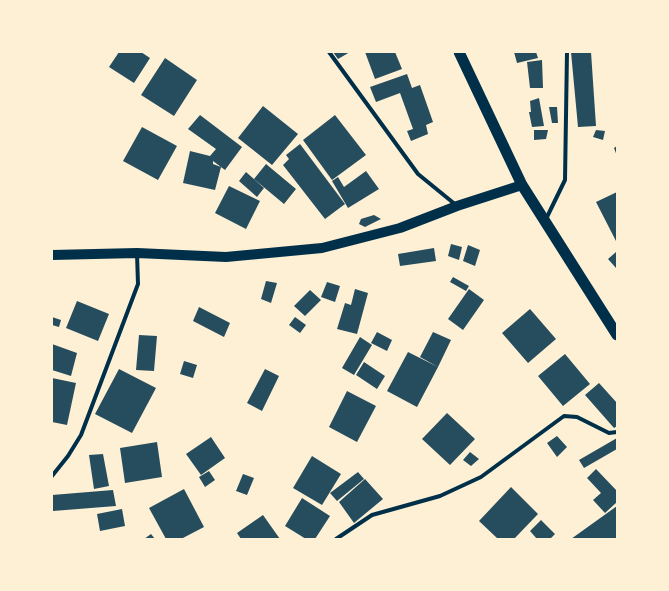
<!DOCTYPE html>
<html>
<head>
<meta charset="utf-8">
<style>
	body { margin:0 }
	#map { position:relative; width:669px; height:591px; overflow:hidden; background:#fdf0d5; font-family:"DM Sans",sans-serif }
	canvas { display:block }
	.frame { position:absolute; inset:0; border:53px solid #fdf0d5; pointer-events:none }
</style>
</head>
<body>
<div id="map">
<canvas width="669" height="591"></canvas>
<div class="frame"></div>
</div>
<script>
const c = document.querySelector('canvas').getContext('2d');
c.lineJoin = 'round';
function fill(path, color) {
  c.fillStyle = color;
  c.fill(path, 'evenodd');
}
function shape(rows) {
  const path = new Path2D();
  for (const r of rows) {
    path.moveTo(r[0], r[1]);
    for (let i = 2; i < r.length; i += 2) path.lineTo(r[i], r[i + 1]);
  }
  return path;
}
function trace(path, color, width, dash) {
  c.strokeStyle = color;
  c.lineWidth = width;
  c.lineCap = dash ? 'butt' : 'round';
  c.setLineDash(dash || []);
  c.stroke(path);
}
fill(shape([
	[119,52,141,52,150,58,134,83,109,67],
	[333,52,350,52,338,59],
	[365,52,395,52,402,69,375,79],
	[514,52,536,52,538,58,517,63],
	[571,52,591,52,596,126,578,127],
	[165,58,197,80,174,116,141,95],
	[542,60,543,88,530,88,527,62],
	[407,74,412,88,420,85,433,122,426,125,428,134,411,141,407,131,413,129,400,93,376,102,370,87],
	[539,98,544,126,532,127,529,112,531,112,530,101],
	[263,106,298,134,272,165,238,138],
	[549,107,557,107,558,123,552,123],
	[200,115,242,147,225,170,213,161,213,164,221,167,215,190,183,183,190,151,210,156,216,149,188,129],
	[335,115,366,155,332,180,303,140],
	[142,127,177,146,158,180,123,161],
	[534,130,548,130,546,139,534,140],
	[596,130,605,131,603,140,593,137],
	[300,144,345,204,325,219,283,165,289,159,286,155],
	[617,146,617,156,614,148],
	[266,164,296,189,284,204,254,179],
	[366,171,379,189,348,208,332,181,338,177,344,187],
	[246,172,264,188,257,197,239,181],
	[229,186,260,201,246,229,215,213],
	[617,192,617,243,596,202],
	[374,215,381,219,365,227,359,224,361,219],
	[451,244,462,247,459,260,448,256],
	[468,245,480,250,475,266,463,261],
	[434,248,436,261,400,266,398,254],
	[616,252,617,253,616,268,608,259],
	[453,277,469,286,466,291,450,282],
	[266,281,277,283,271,303,261,299],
	[327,282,340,286,335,302,321,297],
	[355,289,368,293,357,334,337,329,345,303,351,305],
	[469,289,484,300,463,330,448,319],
	[310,290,321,300,305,316,294,306],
	[77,301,109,314,98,341,66,328],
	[199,307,230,323,224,337,193,321],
	[530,309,556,339,528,363,502,333],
	[52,317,61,320,59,327,52,325],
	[295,317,306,325,300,333,289,325],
	[377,332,392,340,387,351,371,343],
	[433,332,451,340,438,367,420,357],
	[139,335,157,336,154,371,136,370],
	[360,337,372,345,354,375,342,368],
	[52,344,77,353,71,376,52,370],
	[408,352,438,367,417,407,387,391],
	[565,354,590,384,563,406,538,376],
	[184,361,197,365,193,378,180,374],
	[364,362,385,376,377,389,356,375],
	[119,369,156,388,132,433,95,414],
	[265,369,279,376,262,411,247,403],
	[52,378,76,383,67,425,52,422],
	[599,383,617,403,617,426,614,428,585,395],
	[347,391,376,406,357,442,329,427],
	[447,413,475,439,450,465,422,439],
	[557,436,567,447,557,457,547,443],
	[211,437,225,458,201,475,186,454],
	[617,438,617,449,584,468,579,460],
	[157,442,162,477,125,483,120,448],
	[470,452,479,459,471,466,463,460],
	[103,454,109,486,94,489,89,455],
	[312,456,341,474,322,505,293,488],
	[596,469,617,491,617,502,605,513,593,500,601,493,587,478],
	[209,471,215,480,205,487,199,477],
	[358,472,364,479,337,501,330,493],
	[243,474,254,478,247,495,236,491],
	[365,479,383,499,354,523,339,502],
	[511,487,538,514,514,539,498,539,479,521],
	[184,489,204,527,181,539,166,539,149,508],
	[113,490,116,506,53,511,52,495],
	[302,498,330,516,315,539,306,539,285,526],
	[617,506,617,539,571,539],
	[122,509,125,526,100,531,97,514],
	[263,515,280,539,241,539,237,533],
	[541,520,555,534,550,539,537,539,530,531],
	[151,534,155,539,144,539]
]), '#264d5e');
trace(shape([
	[329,52,418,174,456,205],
	[546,219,565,180,567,52],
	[52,476,68,456,81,435,138,284,137,254],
	[336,539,372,515,440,496,481,477,564,416,577,417,609,433,617,432]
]), '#003049', 4);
trace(shape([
	[52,255,137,253,226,257,322,248,400,228,457,206,522,185]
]), '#003049', 10);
trace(shape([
	[459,52,522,185,617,335]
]), '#003049', 11);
</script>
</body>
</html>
